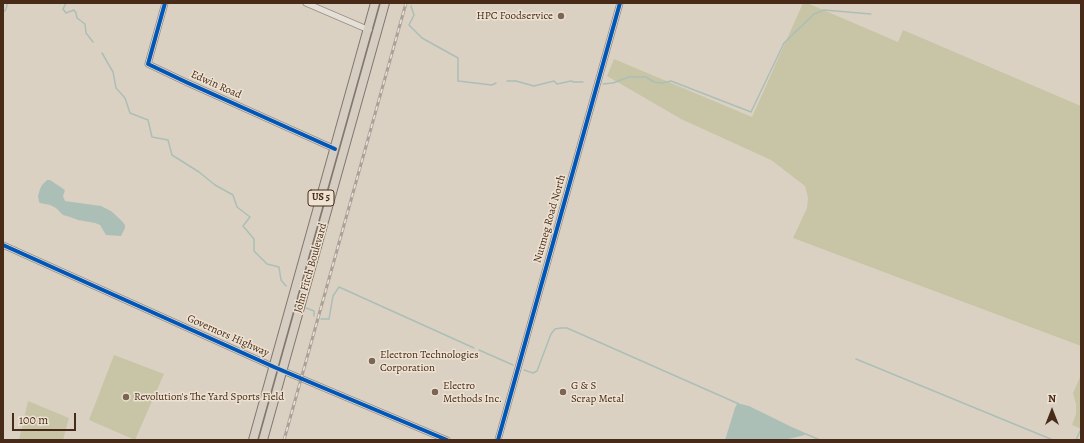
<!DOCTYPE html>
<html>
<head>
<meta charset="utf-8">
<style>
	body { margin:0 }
	#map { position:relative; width:1084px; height:443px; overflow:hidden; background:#dbd1c3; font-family:Alegreya,serif }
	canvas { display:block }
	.frame { position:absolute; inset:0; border:4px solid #472b18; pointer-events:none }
	.north { position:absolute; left:1032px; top:391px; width:40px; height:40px; -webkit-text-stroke:3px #eee2d2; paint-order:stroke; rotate:0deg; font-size:11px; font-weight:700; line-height:16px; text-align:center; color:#472b18 }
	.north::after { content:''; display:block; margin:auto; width:14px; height:18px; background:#472b18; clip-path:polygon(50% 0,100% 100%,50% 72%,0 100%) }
	.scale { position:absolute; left:12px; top:413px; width:64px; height:18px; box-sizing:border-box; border:2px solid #472b18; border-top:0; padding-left:5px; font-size:12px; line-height:14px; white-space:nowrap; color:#472b18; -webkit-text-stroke:3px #eee2d2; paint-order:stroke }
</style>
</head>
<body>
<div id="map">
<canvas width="1084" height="443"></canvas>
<div class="frame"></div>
<div class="north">N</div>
<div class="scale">100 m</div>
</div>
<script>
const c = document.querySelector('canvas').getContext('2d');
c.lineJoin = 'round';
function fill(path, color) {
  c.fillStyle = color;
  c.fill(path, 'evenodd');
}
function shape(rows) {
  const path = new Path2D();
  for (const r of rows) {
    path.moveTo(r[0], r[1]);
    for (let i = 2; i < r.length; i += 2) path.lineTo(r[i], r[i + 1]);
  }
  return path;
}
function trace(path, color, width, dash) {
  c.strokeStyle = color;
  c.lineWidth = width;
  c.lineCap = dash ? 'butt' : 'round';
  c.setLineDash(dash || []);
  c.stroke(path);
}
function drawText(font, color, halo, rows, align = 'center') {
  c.font = font + ' Alegreya,serif';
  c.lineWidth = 3;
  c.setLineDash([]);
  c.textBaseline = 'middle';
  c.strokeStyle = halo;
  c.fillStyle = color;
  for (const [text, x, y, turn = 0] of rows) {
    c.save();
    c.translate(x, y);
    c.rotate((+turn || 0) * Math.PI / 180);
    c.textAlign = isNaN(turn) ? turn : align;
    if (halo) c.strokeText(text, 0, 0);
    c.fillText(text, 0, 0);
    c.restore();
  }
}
fill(shape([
	[803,3,807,3,898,42,903,30,1081,106,1081,346,793,238,807,208,808,198,805,186,771,160,681,119,607,76,614,59,752,117],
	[114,355,164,374,135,440,89,420],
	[1081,375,1081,429,1072,425,1076,414,1076,404,1073,393],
	[28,401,69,418,63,440,19,440]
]), '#c7c5a6');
fill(shape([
	[47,180,50,180,65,190,63,196,65,201,101,206,111,211,122,221,125,225,125,228,121,236,106,235,100,225,95,223,78,220,70,217,63,215,56,208,50,205,40,203,39,202,38,196,40,189,42,185],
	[737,404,741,404,749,406,802,432,805,435,784,440,725,440,735,408]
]), '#abbfb7');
trace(shape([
	[66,3,63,9,66,13,74,10,76,13,77,18,85,24,86,33,93,42],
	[411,6,414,15,409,25,422,38,458,58,458,81,492,85,496,83],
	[3,11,5,11,7,6,7,3],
	[102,53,113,72,116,88,125,98,130,113,148,120,152,137,168,140,172,155,199,172,215,185,233,195,237,207,250,217,243,226,254,239,254,251,267,264,279,267,281,280,286,286],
	[507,81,516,81,534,86,554,81,557,84,571,81,574,82,583,82],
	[603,84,613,83,629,77,646,77,654,82,662,83,671,81,751,112,784,43,814,14,824,10,871,14],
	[306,308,314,311,314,316],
	[321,319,329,319,333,296,339,287,474,348],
	[479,350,513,365],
	[856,359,1053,440],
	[524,370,533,373,537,371,551,334,555,329,561,328,567,328,739,404],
	[794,429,820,440],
	[1076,440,1081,429]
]), '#abbfb7', 1.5);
const minor = shape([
	[165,3,148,64,188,83,335,149],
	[306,3,369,30],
	[3,245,274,367,447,440],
	[498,440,620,3]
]);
const highway = shape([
	[253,440,375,3],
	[263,440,385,3]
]);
trace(minor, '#978d83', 7);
trace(highway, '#81776d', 10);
trace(minor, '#e4dfd7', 5.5);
trace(highway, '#d7cec3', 8);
const rail = shape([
	[284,440,406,3]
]);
trace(rail, '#a9a19a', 3);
trace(rail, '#eee2d2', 1.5, [4.5]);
trace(shape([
	[165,3,148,64,188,83,335,149],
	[3,245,274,367,447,440],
	[498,440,620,3]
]), '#0057b8', 4);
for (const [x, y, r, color] of [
	[561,16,4,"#7b6554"],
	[372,361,4,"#7b6554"],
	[435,392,4,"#7b6554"],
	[563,392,4,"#7b6554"],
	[126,397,4,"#7b6554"]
]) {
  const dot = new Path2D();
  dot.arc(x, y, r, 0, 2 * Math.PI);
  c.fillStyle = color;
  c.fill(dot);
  trace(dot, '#eee2d2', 1.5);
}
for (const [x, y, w] of [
	[321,198,26]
]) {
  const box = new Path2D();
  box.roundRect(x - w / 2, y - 8, w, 16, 3);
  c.fillStyle = '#eee2d2';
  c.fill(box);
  trace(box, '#472b18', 1);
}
drawText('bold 10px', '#472b18', null, [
	["US 5",321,198]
]);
drawText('11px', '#472b18', '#eee2d2', [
	["HPC Foodservice",553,16,"right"],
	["Electron Technologies",380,355],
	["Corporation",380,368],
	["Electro",443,386],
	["Methods Inc.",443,399],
	["G & S",571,386],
	["Scrap Metal",571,399],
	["Revolution's The Yard Sports Field",134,397]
], 'left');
drawText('11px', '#472b18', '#eee2d2', [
	["Edwin Road",216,85,24],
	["Nutmeg Road North",550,219,-74],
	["John Fitch Boulevard",311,268,-74],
	["Governors Highway",228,336,24]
]);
</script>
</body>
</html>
